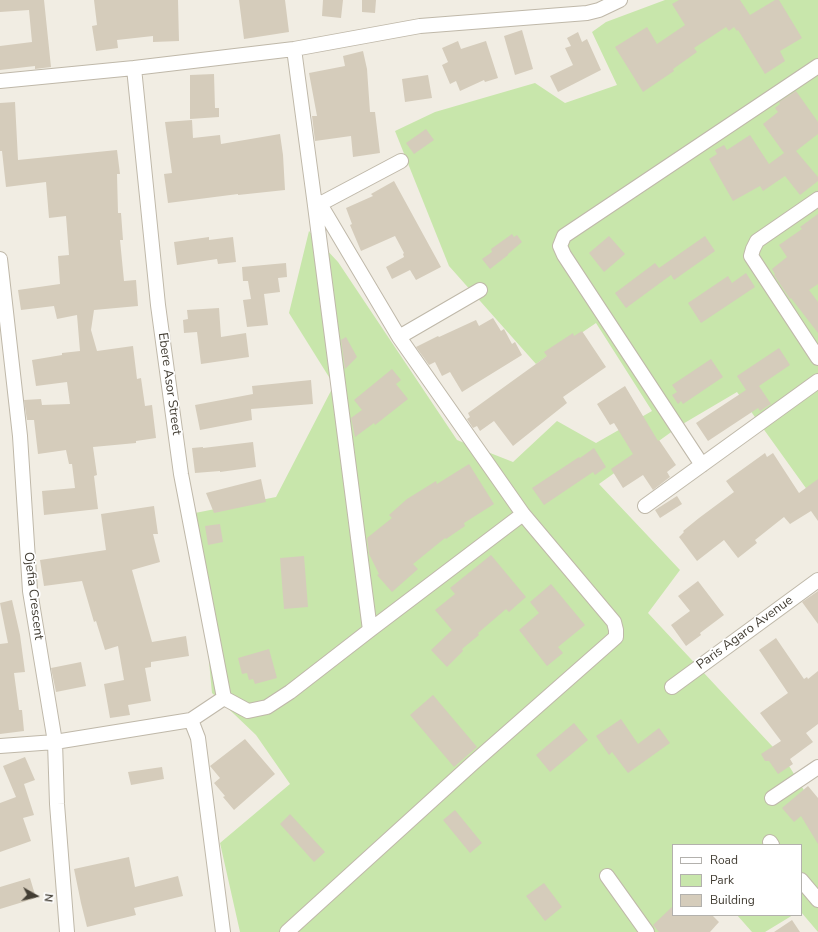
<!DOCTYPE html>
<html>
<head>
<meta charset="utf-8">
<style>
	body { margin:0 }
	#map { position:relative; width:818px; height:932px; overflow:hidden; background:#f1ede3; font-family:"Nunito Sans",sans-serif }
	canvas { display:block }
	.legend { position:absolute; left:672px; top:844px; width:130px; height:72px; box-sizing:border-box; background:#fff; border:1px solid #b3b1ad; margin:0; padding:5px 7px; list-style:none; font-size:12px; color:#423d33 }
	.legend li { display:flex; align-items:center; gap:8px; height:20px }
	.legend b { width:20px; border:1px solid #b3b1ad }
	.north { position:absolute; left:16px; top:876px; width:40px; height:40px; -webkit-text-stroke:3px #fff; paint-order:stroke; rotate:98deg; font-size:11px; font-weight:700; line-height:16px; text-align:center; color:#423d33 }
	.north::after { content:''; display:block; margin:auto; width:14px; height:18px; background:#423d33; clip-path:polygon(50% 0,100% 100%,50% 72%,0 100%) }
</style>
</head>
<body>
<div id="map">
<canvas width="818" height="932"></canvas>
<ul class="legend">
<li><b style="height:5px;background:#fff"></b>Road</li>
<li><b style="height:11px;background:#c8e6ab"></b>Park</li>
<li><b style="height:11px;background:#d5ccbb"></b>Building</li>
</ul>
<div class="north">N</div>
</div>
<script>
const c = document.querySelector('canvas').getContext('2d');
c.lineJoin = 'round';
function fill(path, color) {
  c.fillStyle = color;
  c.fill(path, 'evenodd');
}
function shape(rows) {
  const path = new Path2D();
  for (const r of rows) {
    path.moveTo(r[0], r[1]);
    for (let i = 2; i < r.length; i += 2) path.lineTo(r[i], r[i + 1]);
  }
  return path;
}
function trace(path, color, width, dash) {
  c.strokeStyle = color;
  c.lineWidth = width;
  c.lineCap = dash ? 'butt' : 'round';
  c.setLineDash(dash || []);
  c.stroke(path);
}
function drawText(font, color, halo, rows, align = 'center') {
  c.font = font + ' "Nunito Sans",sans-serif';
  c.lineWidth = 3.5;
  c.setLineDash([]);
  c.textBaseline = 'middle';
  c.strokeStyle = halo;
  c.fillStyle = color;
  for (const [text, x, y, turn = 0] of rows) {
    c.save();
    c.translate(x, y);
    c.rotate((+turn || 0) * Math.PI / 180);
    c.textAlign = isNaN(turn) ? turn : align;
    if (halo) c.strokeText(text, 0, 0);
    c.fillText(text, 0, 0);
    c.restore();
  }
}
fill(shape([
	[665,0,818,0,818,484,808,491,737,392,681,425,599,484,680,570,648,613,786,761,818,813,818,932,801,912,801,845,673,845,673,915,671,932,240,932,220,843,290,784,256,735,212,693,195,513,276,497,334,385,289,313,309,231,338,262,457,440,513,462,557,421,596,443,652,411,596,323,536,364,449,266,395,131,435,112,535,83,565,103,617,85,592,32,606,22],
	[737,915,793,915,765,932,752,932]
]), '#c8e6ab');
fill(shape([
	[0,0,44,0,51,67,35,69,35,66,0,70,0,46,32,42,29,10,0,12],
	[94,0,178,0,179,41,153,42,153,36,117,40,118,48,96,51,92,26,97,25],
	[239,0,285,0,289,32,244,39],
	[323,0,343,0,341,18,322,16],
	[362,0,376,0,375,13,362,12],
	[679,0,740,0,750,15,775,0,779,0,802,38,780,51,785,61,765,74,738,30,737,31,734,27,729,31,726,27,694,48,697,52,673,69,674,71,643,92,615,47,647,27,657,44,685,25,672,4],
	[522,30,533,69,515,75,504,36],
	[578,32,582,42,587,39,601,70,558,92,550,76,573,65,565,48,571,46,567,38],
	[458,41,461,49,486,41,498,78,485,82,484,80,460,91,456,81,450,84,442,65,448,62,442,48],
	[363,51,367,69,370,112,375,112,380,153,353,157,351,136,315,141,312,116,317,116,309,73,345,66,343,56],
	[214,74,215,108,219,108,219,117,190,119,190,75],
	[428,75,432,98,405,102,402,79],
	[796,91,818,122,818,134,796,151,818,177,818,181,800,195,785,176,763,191,760,186,733,201,709,159,717,154,715,150,724,145,727,150,750,135,769,164,784,153,763,124,778,112,775,108,780,104,779,102],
	[15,102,18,160,117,150,120,174,117,174,118,213,121,213,123,240,120,240,124,281,136,280,138,306,94,310,91,330,97,351,133,346,137,379,141,378,145,406,152,405,156,438,136,441,136,443,93,447,97,475,94,476,98,509,44,515,42,491,75,488,72,464,69,464,66,450,38,454,34,420,27,420,24,400,41,399,42,405,70,404,67,382,36,386,32,360,62,355,62,353,80,351,77,315,57,319,54,306,21,310,18,290,60,284,58,256,69,255,66,216,49,218,46,182,6,187,2,151,0,151,0,103],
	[192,120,193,138,220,135,221,144,280,134,283,155,285,190,238,195,238,194,168,203,164,174,172,173,165,122],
	[426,129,434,140,414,154,406,143],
	[394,181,441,267,416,280,410,270,392,279,386,267,404,257,403,254,404,253,395,236,361,251,350,225,352,224,346,208,373,196,371,194],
	[818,214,818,284,809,290,818,302,818,333,791,298,790,299,774,275,775,274,772,269,787,257,779,245,802,229,800,227],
	[512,234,514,237,517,235,522,242,508,254,508,255,490,269,482,259,492,252,491,249],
	[609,236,625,254,604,272,589,253],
	[705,236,715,251,674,280,671,275,626,308,615,293,655,263,659,268],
	[209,237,209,240,233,237,236,262,218,264,217,259,177,265,174,242],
	[286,263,287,277,278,278,280,292,264,294,268,325,247,327,243,300,251,299,248,281,243,281,242,267],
	[746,273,755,287,701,323,688,303,728,276,732,283],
	[219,308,221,337,246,333,249,357,201,364,197,332,184,333,183,320,188,319,187,310],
	[493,318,501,331,504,329,512,344,515,342,522,355,462,392,450,372,442,376,435,362,429,365,416,347,438,336,439,337,476,320,479,326],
	[582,331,606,367,563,397,567,403,513,446,494,421,480,431,477,426,473,428,467,419,470,417,468,413,547,356,544,352,573,333,574,336],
	[346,337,357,357,345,369,341,340],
	[779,348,790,365,759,386,771,404,760,411,758,408,708,441,696,423,746,390,737,376],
	[711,359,723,377,683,404,681,401,678,404,672,395,677,392,672,385],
	[392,369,401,380,396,384,408,399,375,425,374,423,355,437,351,418,362,410,354,400],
	[311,380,313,404,251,409,252,420,200,430,195,405,253,394,252,386],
	[625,386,658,441,659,440,676,465,667,472,670,477,653,490,643,475,623,488,611,469,633,454,614,423,610,425,597,404],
	[253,442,256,467,220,472,220,471,195,473,192,448,203,447,203,448],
	[594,448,606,467,595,475,593,472,544,505,532,488,579,457,580,458],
	[765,453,767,457,773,453,799,493,818,479,818,521,811,511,790,524,784,517,755,540,757,543,738,558,724,540,697,561,679,537,684,532,683,531,699,518,734,492,726,481],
	[469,464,494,504,464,523,465,526,446,539,445,538,413,564,418,569,392,592,377,575,379,574,369,554,367,538,392,518,389,515,407,499,436,481,437,484],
	[261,479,266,502,214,513,206,493],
	[677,496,682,504,660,518,655,510],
	[154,506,158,534,153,534,160,562,132,570,152,642,186,636,189,656,151,662,151,667,145,668,151,701,128,705,130,715,110,718,104,684,124,680,118,646,105,650,96,621,94,622,82,581,44,586,40,560,106,550,101,514],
	[220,524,223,542,208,545,205,526],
	[491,555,526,597,509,612,506,609,478,633,479,635,462,649,463,651,447,667,431,650,452,630,435,610,455,594,450,588],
	[304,556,308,607,284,609,280,558],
	[698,581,724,615,700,633,701,635,686,646,671,625,690,611,678,596],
	[551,584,585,625,558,647,563,653,547,666,519,630,539,613,530,602],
	[818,591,818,624,802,602],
	[12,600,20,635,25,672,14,673,19,710,22,710,24,731,0,734,0,644,8,643,0,603],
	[776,638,804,679,807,677,808,679,818,671,818,724,806,733,813,742,790,759,793,764,778,774,769,761,765,761,761,754,781,741,760,713,788,693,759,650],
	[269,649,277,678,255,684,253,679,249,680,247,673,242,674,238,658],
	[81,662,86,686,56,692,51,668],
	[433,695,477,747,454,767,410,715],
	[621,719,638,744,659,728,670,743,628,773,612,752,609,755,596,736],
	[574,723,588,740,550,772,536,755],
	[245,739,275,774,234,810,223,797,225,796,214,783,220,778,210,766],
	[25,757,35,780,24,784,34,815,23,818,31,841,0,852,0,803,16,797,3,766],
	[162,767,164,779,131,785,128,772],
	[808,786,818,798,818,844,801,816,794,822,782,808],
	[455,810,482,843,470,853,443,820],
	[290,814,325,852,314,862,280,824],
	[129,857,135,887,178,876,183,896,134,908,136,915,87,927,81,903,74,869],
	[30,878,36,898,0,909,0,887],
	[544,883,562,907,545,921,526,896],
	[673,906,673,915,712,915,719,922,710,932,659,932,653,925],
	[792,920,800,932,774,932]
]), '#d5ccbb');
const minor = shape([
	[134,68,158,305,181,474,224,698],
	[0,81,134,68,294,49,420,26,587,13,599,10,620,0],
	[314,198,370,630],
	[818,199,757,241,753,249,751,256,818,358],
	[320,204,401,161],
	[0,259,20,436,30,591,55,742,57,804,67,932],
	[399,337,480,290],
	[702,465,564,255,560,246,564,236,818,66],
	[645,506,818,381],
	[672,687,818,580],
	[191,720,198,738,223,932],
	[0,746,55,742,191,720,224,698,248,711,267,707,290,692,370,630,523,514],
	[772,798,818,767],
	[770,842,772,845],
	[607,876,647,932],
	[801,880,818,900],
	[287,932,473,763,616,637,616,630,614,622,523,514,399,337,320,204,314,198,294,49]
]);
trace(minor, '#bfb8a9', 16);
trace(minor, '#fff', 14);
drawText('13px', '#423d33', '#fff', [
	["Ebere Asor Street",169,384,82],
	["Ojefia Crescent",33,596,83],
	["Paris Agaro Avenue",745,633,-36]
]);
</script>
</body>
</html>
